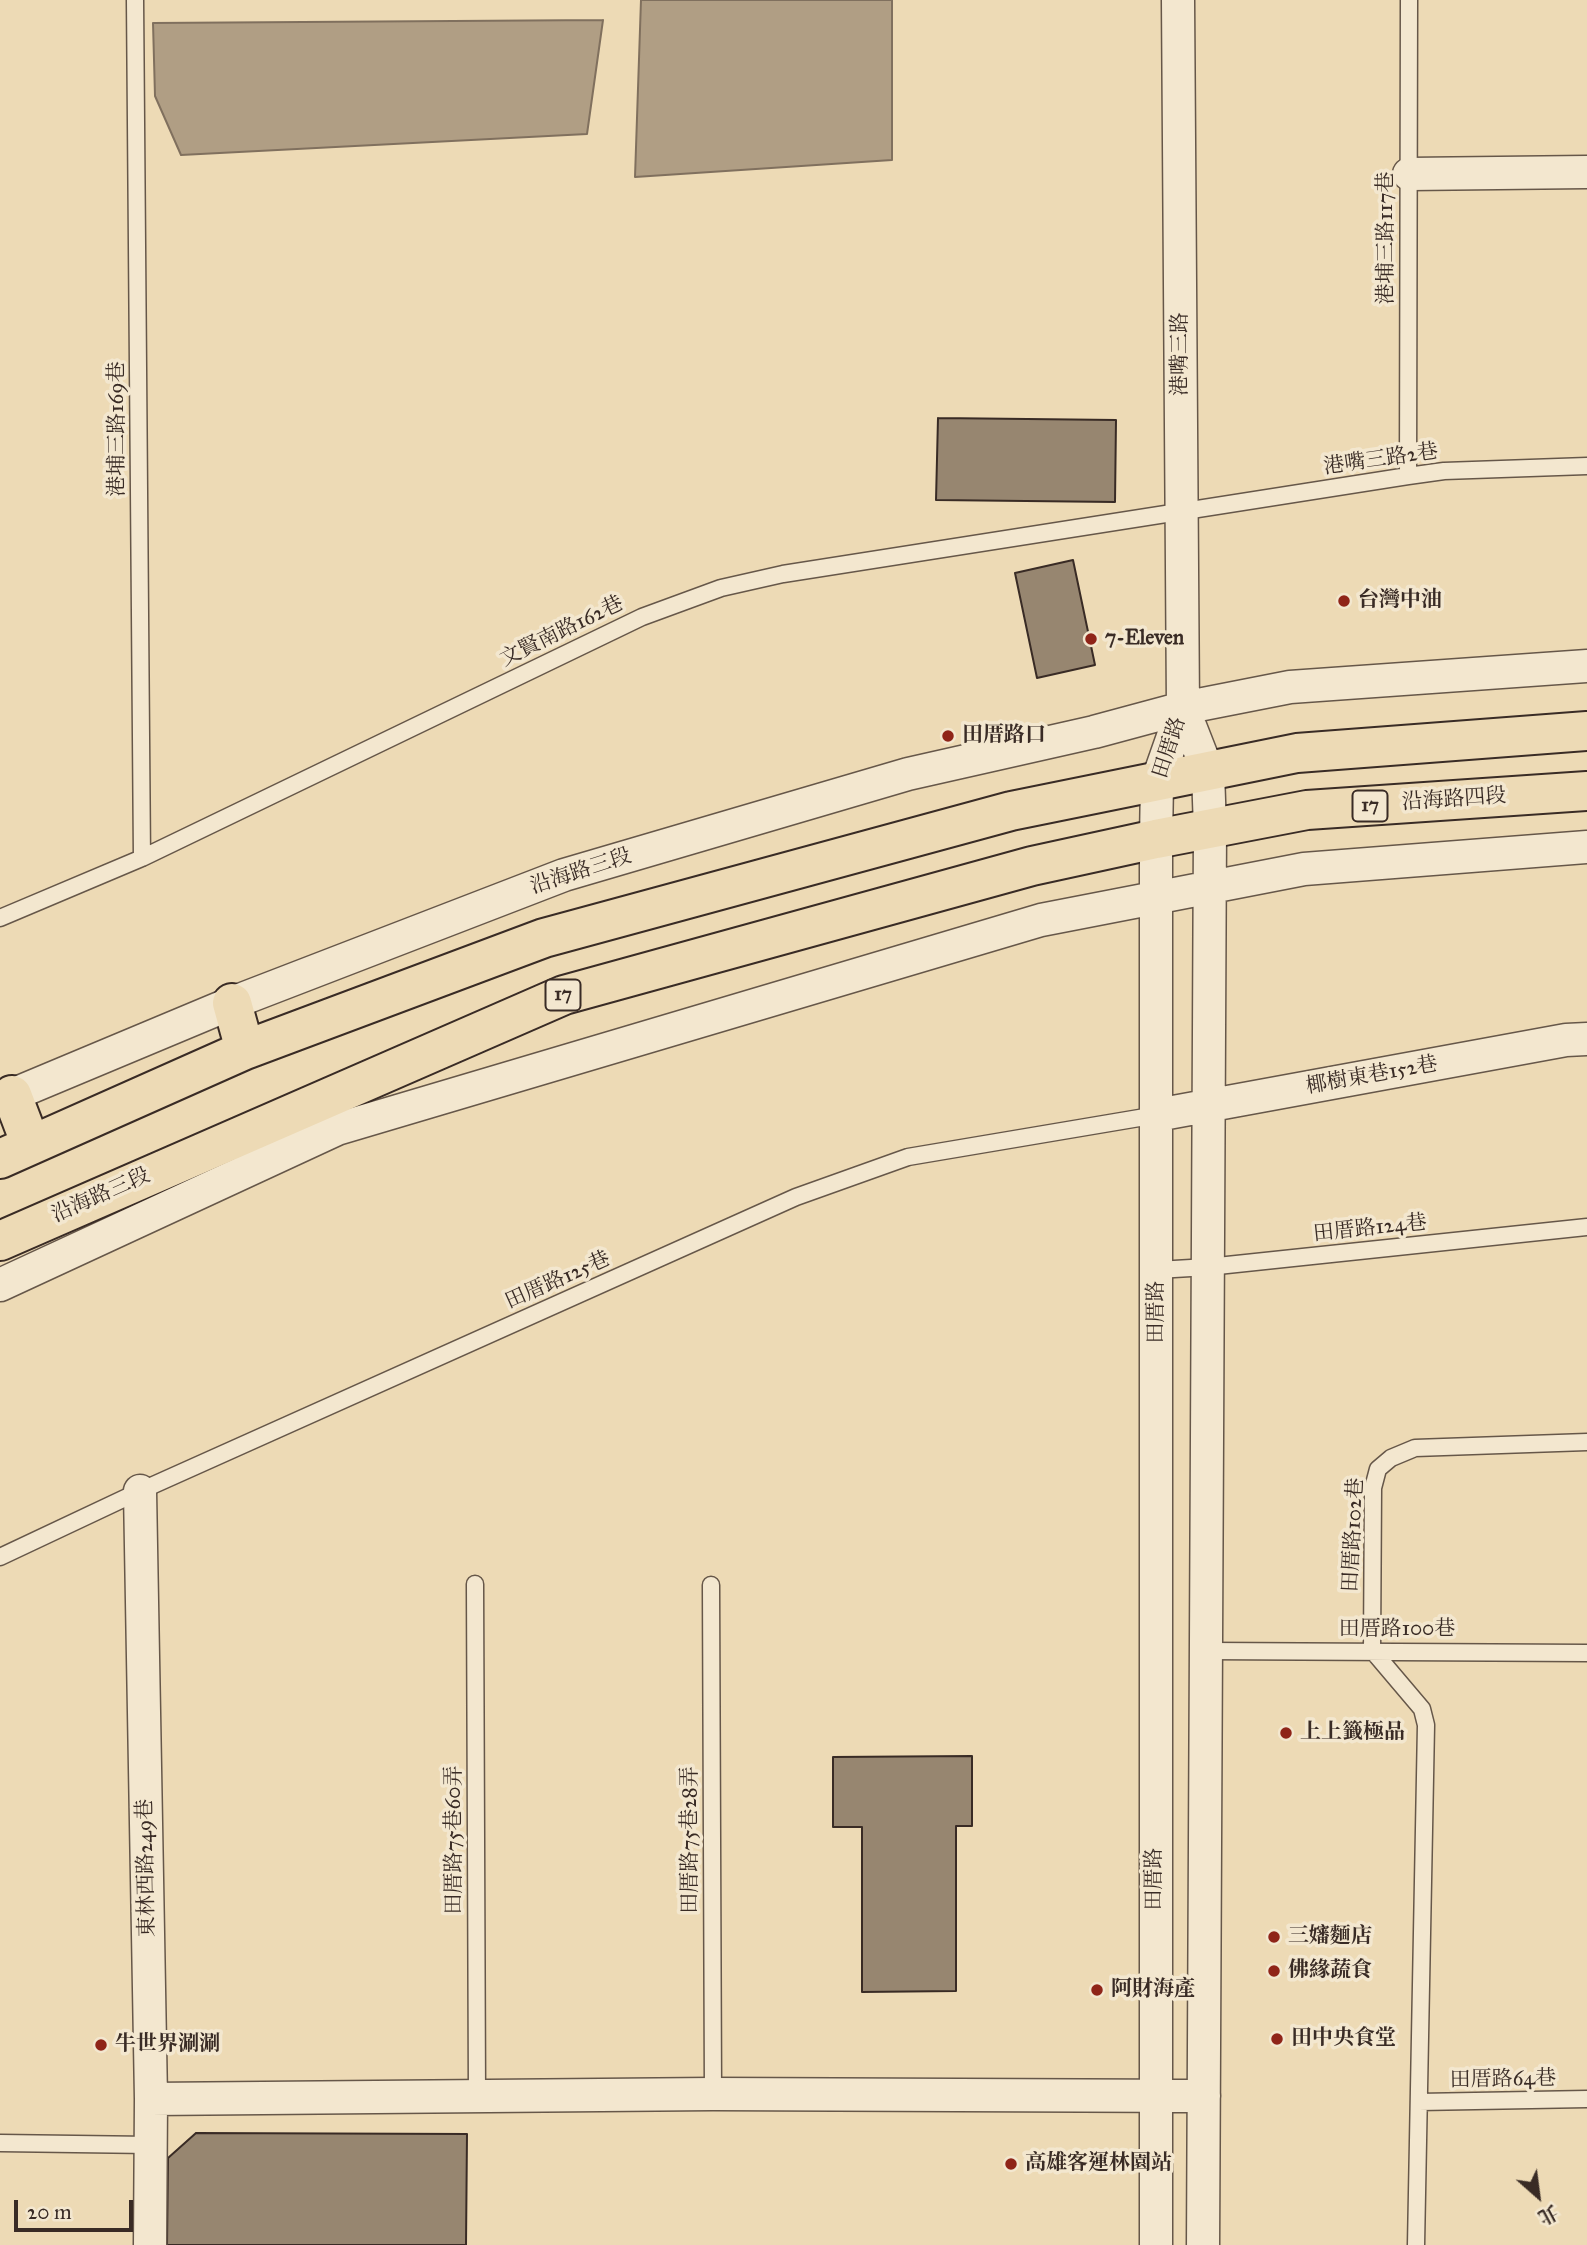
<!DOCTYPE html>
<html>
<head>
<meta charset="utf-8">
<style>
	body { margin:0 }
	#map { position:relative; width:1587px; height:2245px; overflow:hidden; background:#eddab5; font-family:"IM FELL Great Primer","Noto Serif TC",serif }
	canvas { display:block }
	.north { position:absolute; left:1503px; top:2161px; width:70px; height:70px; -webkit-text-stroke:5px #f3e7cf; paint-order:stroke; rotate:152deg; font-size:19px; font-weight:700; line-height:28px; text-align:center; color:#392b25 }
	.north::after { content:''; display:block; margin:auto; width:24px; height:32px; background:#392b25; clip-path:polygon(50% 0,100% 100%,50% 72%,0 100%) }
	.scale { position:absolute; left:14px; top:2200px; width:119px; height:32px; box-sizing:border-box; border:4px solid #392b25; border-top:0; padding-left:9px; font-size:21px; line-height:24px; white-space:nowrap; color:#392b25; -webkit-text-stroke:5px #f3e7cf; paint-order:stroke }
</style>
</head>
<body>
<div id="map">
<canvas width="1587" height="2245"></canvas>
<div class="north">北</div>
<div class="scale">20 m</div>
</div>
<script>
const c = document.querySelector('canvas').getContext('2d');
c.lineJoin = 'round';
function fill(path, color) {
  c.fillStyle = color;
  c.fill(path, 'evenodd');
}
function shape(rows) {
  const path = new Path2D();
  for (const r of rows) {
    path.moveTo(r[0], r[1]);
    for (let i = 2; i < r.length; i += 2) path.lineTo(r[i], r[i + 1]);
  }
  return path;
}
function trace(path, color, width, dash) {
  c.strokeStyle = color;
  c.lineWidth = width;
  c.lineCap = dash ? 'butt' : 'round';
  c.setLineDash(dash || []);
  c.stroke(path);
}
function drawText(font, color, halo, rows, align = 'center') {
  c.font = font + ' "IM FELL Great Primer","Noto Serif TC",serif';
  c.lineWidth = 7;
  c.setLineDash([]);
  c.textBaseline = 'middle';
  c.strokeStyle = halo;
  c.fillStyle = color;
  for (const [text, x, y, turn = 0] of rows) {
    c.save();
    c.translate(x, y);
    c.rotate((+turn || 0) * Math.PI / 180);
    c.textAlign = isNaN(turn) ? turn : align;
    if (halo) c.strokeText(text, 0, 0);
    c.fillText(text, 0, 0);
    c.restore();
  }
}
const water = shape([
	[641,0,892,0,892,160,635,177,641,0],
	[603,20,587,134,181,155,155,96,153,23,603,20]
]);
fill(water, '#b09e84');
trace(water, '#80705e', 2);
const building = shape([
	[938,418,1116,420,1115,502,936,500,938,418],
	[1073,560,1095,665,1037,678,1015,573,1073,560],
	[972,1756,972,1826,956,1826,956,1991,862,1992,862,1827,833,1827,833,1757,972,1756],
	[196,2133,467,2134,466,2245,167,2245,168,2158,196,2133]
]);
fill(building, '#978670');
trace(building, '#392b25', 2);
const lane = shape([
	[135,0,142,858],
	[1408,476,1409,0],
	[0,918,142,858,642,617,721,588,783,574,1408,476,1444,471,1587,466],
	[1157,1270,1208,1267,1587,1227],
	[0,1557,140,1491,796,1197,908,1157,1157,1115],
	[475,1584,477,2096],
	[711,1585,713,2094],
	[1372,1650,1422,1709,1426,1725,1416,2245],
	[1372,1650,1373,1488,1378,1469,1391,1458,1415,1448,1587,1442],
	[1206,1651,1587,1653],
	[1419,2102,1587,2099],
	[0,2143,150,2145]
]);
const street = shape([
	[1409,174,1587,172],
	[1183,708,1208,772,1210,829,1203,2245],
	[0,1100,232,1003,564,875,908,774,1094,732,1183,708,1290,687,1587,666],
	[1157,1115,1566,1040,1587,1039],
	[0,1285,337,1129,1041,920,1304,869,1587,847],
	[140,1491,151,2099,150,2245],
	[151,2099,713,2094,1204,2096],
	[1156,2245,1156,839,1157,782,1183,708,1178,0]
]);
const primary = shape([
	[232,1003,245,1050],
	[12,1095,31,1145],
	[0,1159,245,1050,544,938,1011,811,1297,753,1587,731],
	[0,1241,564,995,1032,866,1156,839,1307,810,1587,791]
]);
trace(lane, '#665749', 19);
trace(street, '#665749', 35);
trace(primary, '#392b25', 42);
trace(lane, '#f3e7cf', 16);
trace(street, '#f3e7cf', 32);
trace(primary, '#eddab5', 38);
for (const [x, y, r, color] of [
	[1344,601,7,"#8f2418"],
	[1091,639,7,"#8f2418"],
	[948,736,7,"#8f2418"],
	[1286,1733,7,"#8f2418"],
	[1274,1937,7,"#8f2418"],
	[1274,1971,7,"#8f2418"],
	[1097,1990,7,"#8f2418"],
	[1277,2039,7,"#8f2418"],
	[101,2045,7,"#8f2418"],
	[1011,2164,7,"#8f2418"]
]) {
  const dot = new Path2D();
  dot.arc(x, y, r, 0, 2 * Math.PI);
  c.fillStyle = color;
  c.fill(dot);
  trace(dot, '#f3e7cf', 2.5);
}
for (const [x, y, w] of [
	[1370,806,35],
	[563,995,35]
]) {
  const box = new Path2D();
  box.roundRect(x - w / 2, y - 15.5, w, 31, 5);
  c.fillStyle = '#f3e7cf';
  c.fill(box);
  trace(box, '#392b25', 2);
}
drawText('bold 19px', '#392b25', null, [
	["17",1370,806],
	["17",563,995]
]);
drawText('21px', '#392b25', '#f3e7cf', [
	["港埔三路117巷",1387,238,-90],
	["港嘴三路",1181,354,-90],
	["港埔三路169巷",118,429,-90],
	["港嘴三路2巷",1381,460,-8],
	["文賢南路162巷",562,632,-26],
	["田厝路",1170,748,-72],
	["沿海路四段",1454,800,-4],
	["沿海路三段",581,872,-18],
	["椰樹東巷152巷",1372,1076,-10],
	["沿海路三段",101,1196,-24],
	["田厝路124巷",1370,1229,-6],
	["田厝路125巷",558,1281,-24],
	["田厝路",1157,1312,-90],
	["田厝路102巷",1354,1535,-87],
	["田厝路100巷",1397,1630],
	["田厝路75巷60弄",455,1840,-90],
	["田厝路75巷28弄",691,1840,-90],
	["東林西路249巷",147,1868,-91],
	["田厝路",1155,1879,-90],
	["田厝路64巷",1503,2080,-1]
]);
drawText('bold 21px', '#392b25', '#f3e7cf', [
	["台灣中油",1358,601],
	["7-Eleven",1105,639],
	["田厝路口",962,736],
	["上上籤極品",1300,1733],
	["三嬸麵店",1288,1937],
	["佛緣蔬食",1288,1971],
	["阿財海產",1111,1990],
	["田中央食堂",1291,2039],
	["牛世界涮涮",115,2045],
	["高雄客運林園站",1025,2164]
], 'left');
</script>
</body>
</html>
